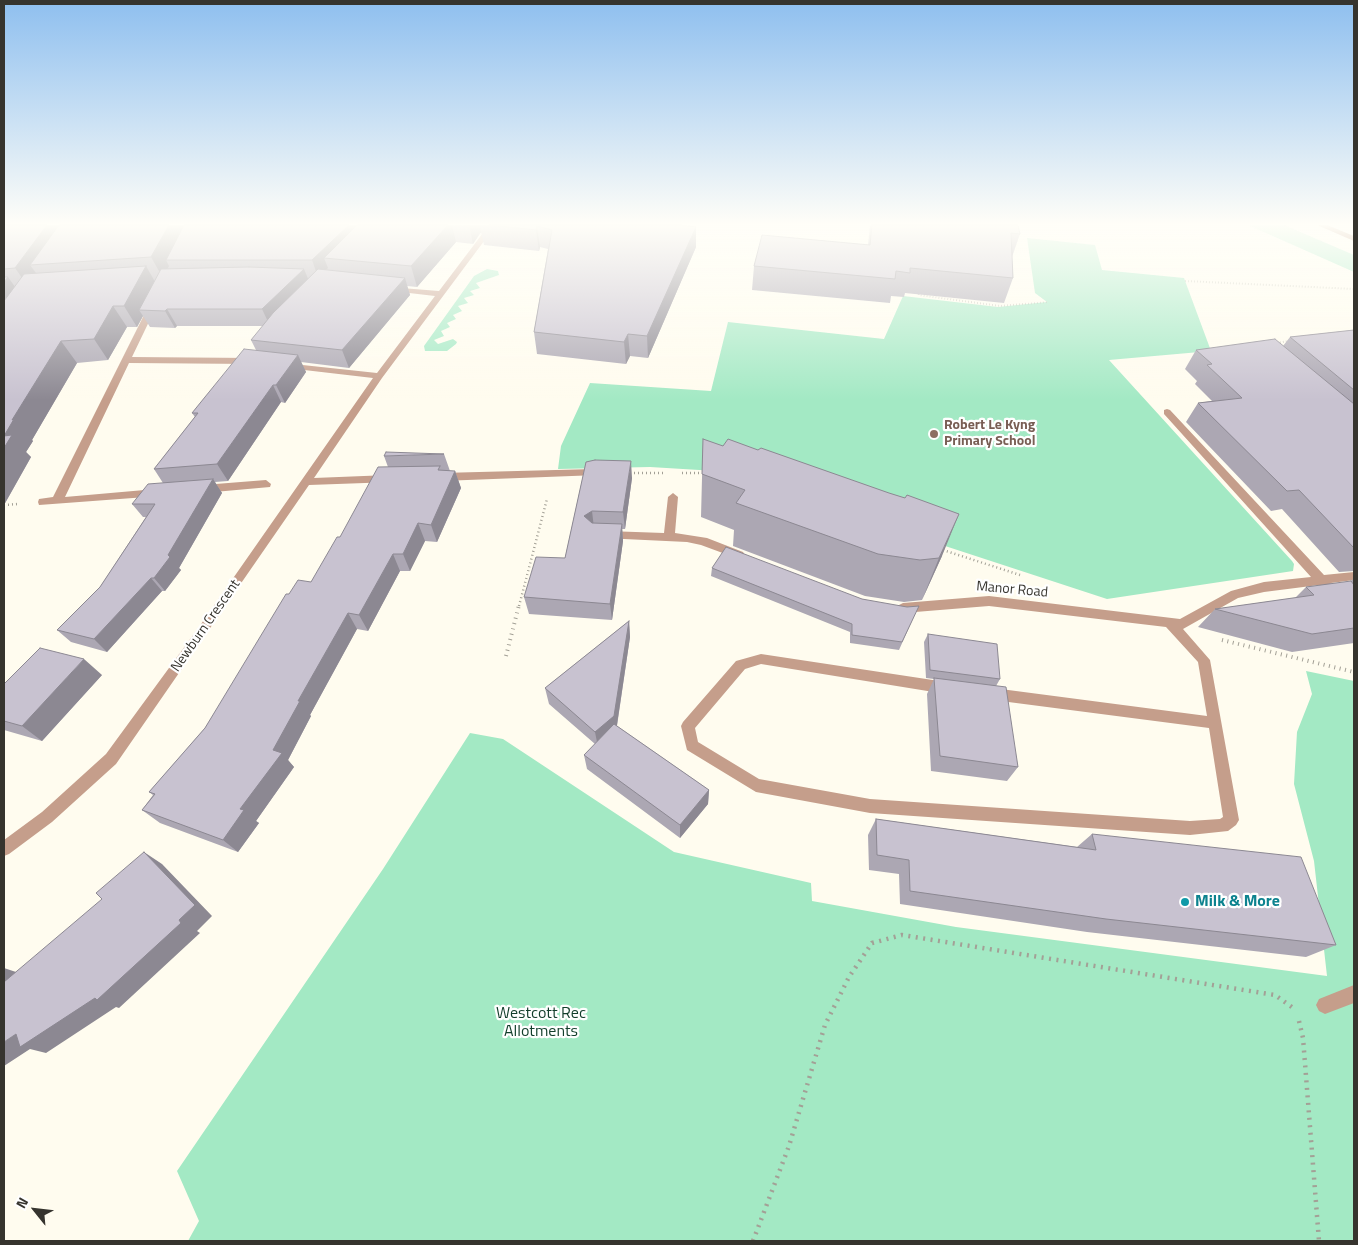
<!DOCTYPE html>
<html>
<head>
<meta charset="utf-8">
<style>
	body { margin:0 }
	#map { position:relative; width:1358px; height:1245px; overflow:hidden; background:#fffcef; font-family:"Titillium Web",sans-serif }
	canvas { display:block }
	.frame { position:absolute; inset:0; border:5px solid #36342e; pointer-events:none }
	.north { position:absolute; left:10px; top:1185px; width:50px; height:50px; -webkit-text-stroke:4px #fff; paint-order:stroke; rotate:299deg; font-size:14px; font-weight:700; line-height:20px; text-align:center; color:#36342e }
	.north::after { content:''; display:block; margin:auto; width:18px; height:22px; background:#36342e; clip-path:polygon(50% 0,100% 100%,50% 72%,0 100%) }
</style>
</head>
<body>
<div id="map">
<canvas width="1358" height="1245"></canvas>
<div class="frame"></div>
<div class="north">N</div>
</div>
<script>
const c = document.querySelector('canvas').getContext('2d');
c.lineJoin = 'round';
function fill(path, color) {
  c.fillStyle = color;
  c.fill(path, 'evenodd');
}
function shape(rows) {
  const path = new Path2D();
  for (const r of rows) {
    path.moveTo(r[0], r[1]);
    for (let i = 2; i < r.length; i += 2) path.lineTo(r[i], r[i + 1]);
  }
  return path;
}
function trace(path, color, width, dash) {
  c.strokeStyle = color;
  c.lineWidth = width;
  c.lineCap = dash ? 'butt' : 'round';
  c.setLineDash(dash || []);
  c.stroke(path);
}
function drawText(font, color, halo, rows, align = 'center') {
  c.font = font + ' "Titillium Web",sans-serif';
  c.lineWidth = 4.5;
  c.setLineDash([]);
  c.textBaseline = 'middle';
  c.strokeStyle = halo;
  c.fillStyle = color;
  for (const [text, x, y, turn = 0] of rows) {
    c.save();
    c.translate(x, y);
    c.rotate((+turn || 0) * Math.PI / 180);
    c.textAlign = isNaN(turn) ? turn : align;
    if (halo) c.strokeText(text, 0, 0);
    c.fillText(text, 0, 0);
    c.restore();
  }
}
fill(shape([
	[1248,225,1284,225,1354,255,1354,272],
	[1027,238,1095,245,1102,270,1184,278,1211,351,1109,360,1292,561,1294,564,1293,571,1107,599,716,471,650,467,558,469,561,446,590,383,711,391,728,322,884,339,903,296,998,307,1047,302,1035,293],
	[487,269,498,271,499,275,476,283,480,288,470,291,474,295,464,298,468,303,458,306,462,311,453,315,456,319,447,323,450,327,441,331,444,336,434,340,438,344,453,339,457,342,456,344,447,351,425,351,424,346,474,276],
	[1306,671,1354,681,1354,1241,188,1241,199,1221,177,1171,383,869,470,733,503,739,674,852,811,883,812,901,956,927,1327,976,1314,861,1294,784,1297,732,1312,694]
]), '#a3e9c4');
trace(shape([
	[1185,281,1354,289],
	[918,291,919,295,1000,306,1048,302],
	[1274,343,1290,341]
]), '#a3a096', 2, [0.5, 2.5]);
trace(shape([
	[630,473,664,473],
	[682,473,704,473],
	[4,505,18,504],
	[943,550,1020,575],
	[519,606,547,499]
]), '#a3a096', 2.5, [1, 3]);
trace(shape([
	[1222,640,1354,672],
	[506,656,519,605]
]), '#a3a096', 4, [1, 4.5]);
trace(shape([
	[1299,1021,1303,1038,1319,1241],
	[753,1241,789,1146,825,1025,849,977,872,943,902,935,1275,995,1296,1010]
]), '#a3a096', 4.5, [2, 5.5]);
fill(shape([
	[489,225,496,225,382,378,314,478,389,475,394,479,393,482,309,485,116,764,52,822,9,854,4,856,4,840,42,812,106,754,199,627,373,378,287,368,282,365,284,363,377,373,435,296,392,291,388,289,389,287,439,291,489,225],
	[150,303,157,305,132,357,253,358,258,361,253,364,129,363,65,497,156,489,160,490,161,493,160,496,39,505,38,502,39,499,53,497,150,303],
	[1167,409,1170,410,1324,575,1354,572,1354,580,1331,583,1329,587,1325,589,1319,585,1264,592,1238,598,1183,629,1210,660,1239,820,1236,825,1228,831,1190,835,870,813,756,792,687,750,681,726,683,722,736,661,761,654,946,682,951,684,953,688,951,692,946,694,761,664,745,669,695,728,698,742,759,779,870,799,1190,821,1220,819,1223,817,1209,728,993,700,988,698,986,694,988,690,993,688,1207,716,1198,662,1166,627,989,606,903,613,899,611,897,608,899,605,903,603,989,596,1180,619,1231,591,1264,582,1311,577,1164,414,1164,410,1167,409],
	[594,469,599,473,598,475,441,481,436,477,441,473,594,469],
	[266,480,271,484,270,487,203,493,198,489,203,485,266,480],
	[673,493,678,497,675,533,707,538,743,552,745,555,743,558,739,559,701,545,687,542,603,538,601,535,607,531,664,533,668,497,673,493],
	[1354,985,1354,1003,1325,1014,1319,1011,1316,1005,1319,999,1354,985]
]), '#c59e8b');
fill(shape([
	[1317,225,1327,225,1354,236,1354,241,1317,225]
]), '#914f2c');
fill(shape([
	[4,225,681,225,696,227,696,247,648,358,630,356,626,364,537,354,534,332,548,249,540,247,539,251,484,245,481,232,473,244,456,242,417,287,407,286,410,295,349,368,301,362,306,372,285,403,281,402,228,481,215,482,222,493,179,568,181,570,165,591,162,591,107,652,71,642,57,630,100,587,146,517,143,517,132,504,163,483,154,469,195,417,192,413,256,350,251,340,263,326,177,326,175,328,150,327,143,316,137,327,127,327,108,360,77,363,32,440,33,441,26,452,31,457,4,505],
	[870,225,1018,225,1020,234,1012,257,1013,278,1004,303,905,293,904,297,891,296,890,303,752,290,754,266,868,245],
	[1354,330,1354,571,1339,572,1282,509,1271,511,1186,422,1198,403,1212,401,1195,384,1197,381,1185,369,1196,350,1283,346,1290,337],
	[703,439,942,556,922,600,904,602,865,596,733,546,734,530,701,517],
	[444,454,450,471,455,471,461,488,437,542,425,541,410,571,400,571,368,631,357,629,310,715,311,716,288,760,294,767,256,821,259,823,238,852,160,823,142,810,153,795,149,792,205,728,289,594,311,582,388,467,384,456],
	[586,462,632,478,625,529,622,529,623,541,612,620,529,614,524,597,565,558],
	[712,568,862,599,915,614,899,650,850,643,850,632,711,576],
	[1354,578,1354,643,1292,652,1198,627,1215,609,1295,598,1306,587,1350,582],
	[629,621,630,637,617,726,709,790,708,804,680,838,587,769,584,755,595,744,549,704,545,688],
	[928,634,1000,679,996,686,1018,767,1007,781,931,771,927,694,934,679,926,678,924,642],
	[102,675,42,741,4,730,4,684],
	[876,819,1077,847,1092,834,1336,945,1306,957,1087,932,900,904,899,874,869,870,868,835]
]), '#aca7b3');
fill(shape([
	[47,225,74,225,30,265,39,277,30,289,15,268],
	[169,225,190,225,166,260,169,266,163,278,151,257],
	[349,225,364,225,324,258,328,268,318,277,312,260],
	[448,225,452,225,456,242,417,287,411,266],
	[469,225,480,225,481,232,473,244],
	[537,226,540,247,539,251,536,230],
	[696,227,696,247,648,358,647,336],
	[146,266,158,287,139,310,143,316,137,327,124,306],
	[304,269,311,286,270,326,262,309],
	[8,277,23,298,4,326,4,282],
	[405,278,410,295,349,368,342,350],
	[113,306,127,327,108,360,94,339],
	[167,309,177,326,175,328,165,311],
	[628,334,630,356,626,364,624,342],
	[61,341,77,363,32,440,33,441,26,452,31,457,4,505,4,436,12,420],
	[298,355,306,372,285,403,276,385],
	[273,385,281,402,228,481,217,464],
	[631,461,632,478,625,529,623,512],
	[455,471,461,488,437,542,431,525],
	[213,479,222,493,179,568,181,570,165,591,154,578],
	[592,511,594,528,584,516],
	[959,514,942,556,922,600,939,558],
	[418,523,425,541,410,571,403,554],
	[622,524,623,541,612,620,610,604],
	[393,554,400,571,368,631,359,615],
	[151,578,162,591,107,652,94,639],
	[348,613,357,629,310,715,311,716,288,760,294,767,256,821,259,823,238,852,223,840,273,750,298,701],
	[629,621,630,637,616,731,598,747,595,732],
	[84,659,102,675,42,741,22,726],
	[709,790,708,804,680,838,680,825],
	[144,852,162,864,212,916,197,931,200,933,119,1008,116,1007,46,1053,30,1049,4,1066,4,1042,179,920],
	[4,968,28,976,4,982]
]), '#8c8892');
const building = shape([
	[4,225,47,225,15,268,4,269,4,225],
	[59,225,169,225,151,257,30,265,59,225],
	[184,225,349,225,312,260,166,260,184,225],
	[357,225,448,225,411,266,324,258,357,225],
	[490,225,681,225,696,227,647,336,628,334,624,342,534,332,552,230,537,226,536,230,490,225],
	[872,225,1018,225,1020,234,1011,233,1013,278,910,268,910,273,896,271,895,279,754,266,762,235,870,245,872,225],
	[146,266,124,306,113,306,94,339,61,341,12,420,14,419,4,436,4,301,24,274,146,266],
	[249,267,304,269,262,309,167,309,165,311,139,310,161,269,249,267],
	[318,269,405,278,342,350,251,340,273,313,318,269],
	[4,277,8,277,4,282,4,277],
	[1354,330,1354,390,1290,337,1354,330],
	[1275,339,1354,404,1354,548,1299,490,1287,491,1198,403,1242,398,1207,365,1212,364,1196,350,1275,339],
	[244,349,298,355,276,385,273,385,217,464,154,469,198,413,192,413,244,349],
	[12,435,4,448,4,436,12,435],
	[703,439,723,446,728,439,758,450,761,448,889,493,905,498,907,495,959,514,939,558,920,560,878,554,736,503,745,490,702,474,703,439],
	[386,452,444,454,384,456,386,452],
	[595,460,631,461,623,512,592,511,584,516,592,523,622,524,610,604,524,597,536,557,565,558,586,462,595,460],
	[440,466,438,470,455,471,431,525,418,523,403,554,393,554,359,615,348,613,298,701,300,701,273,750,282,753,240,809,244,810,223,840,142,810,155,794,149,792,205,728,286,594,289,594,298,580,311,582,337,537,340,537,378,467,440,466],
	[213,479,168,555,170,557,154,578,151,578,94,639,57,630,100,587,155,504,132,504,148,484,213,479],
	[726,547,862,599,907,607,919,606,902,642,852,635,852,624,712,568,726,547],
	[1351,581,1354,585,1354,628,1312,634,1215,609,1314,595,1306,587,1351,581],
	[629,621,614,716,595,732,545,688,629,621],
	[928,634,997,644,1000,679,930,670,928,634],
	[40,648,84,659,22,726,4,721,4,684,40,648],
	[934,678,1006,687,1018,767,940,756,934,678],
	[614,724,709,790,680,825,584,755,614,724],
	[876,819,1096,850,1092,834,1301,857,1336,945,1106,919,910,891,909,860,877,855,876,819],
	[144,852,195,905,179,920,181,923,97,1000,95,998,20,1047,16,1034,4,1042,4,976,4,982,102,899,96,893,144,852]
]);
fill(building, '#c8c2d0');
trace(building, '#8c8892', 1);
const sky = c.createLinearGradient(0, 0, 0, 400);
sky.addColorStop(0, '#8ebfef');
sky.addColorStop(0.56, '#fffef8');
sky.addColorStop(1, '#fffef800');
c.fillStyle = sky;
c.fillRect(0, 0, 1358, 400);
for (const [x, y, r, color] of [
	[934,434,5,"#8d6e63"],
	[1185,902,5,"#0f9aa8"]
]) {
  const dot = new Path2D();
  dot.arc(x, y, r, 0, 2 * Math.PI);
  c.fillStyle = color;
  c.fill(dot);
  trace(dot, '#fff', 2);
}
drawText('bold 14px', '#785e54', '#fff', [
	["Robert Le Kyng",944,426],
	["Primary School",944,442]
], 'left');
drawText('14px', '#36342e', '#fff', [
	["Manor Road",1012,590,5],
	["Newburn Crescent",206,626,-55]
]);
drawText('bold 16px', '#0d838f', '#fff', [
	["Milk & More",1195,902]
], 'left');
drawText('16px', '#123e2b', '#fff', [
	["Westcott Rec",541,1014],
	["Allotments",541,1032]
]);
</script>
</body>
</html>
